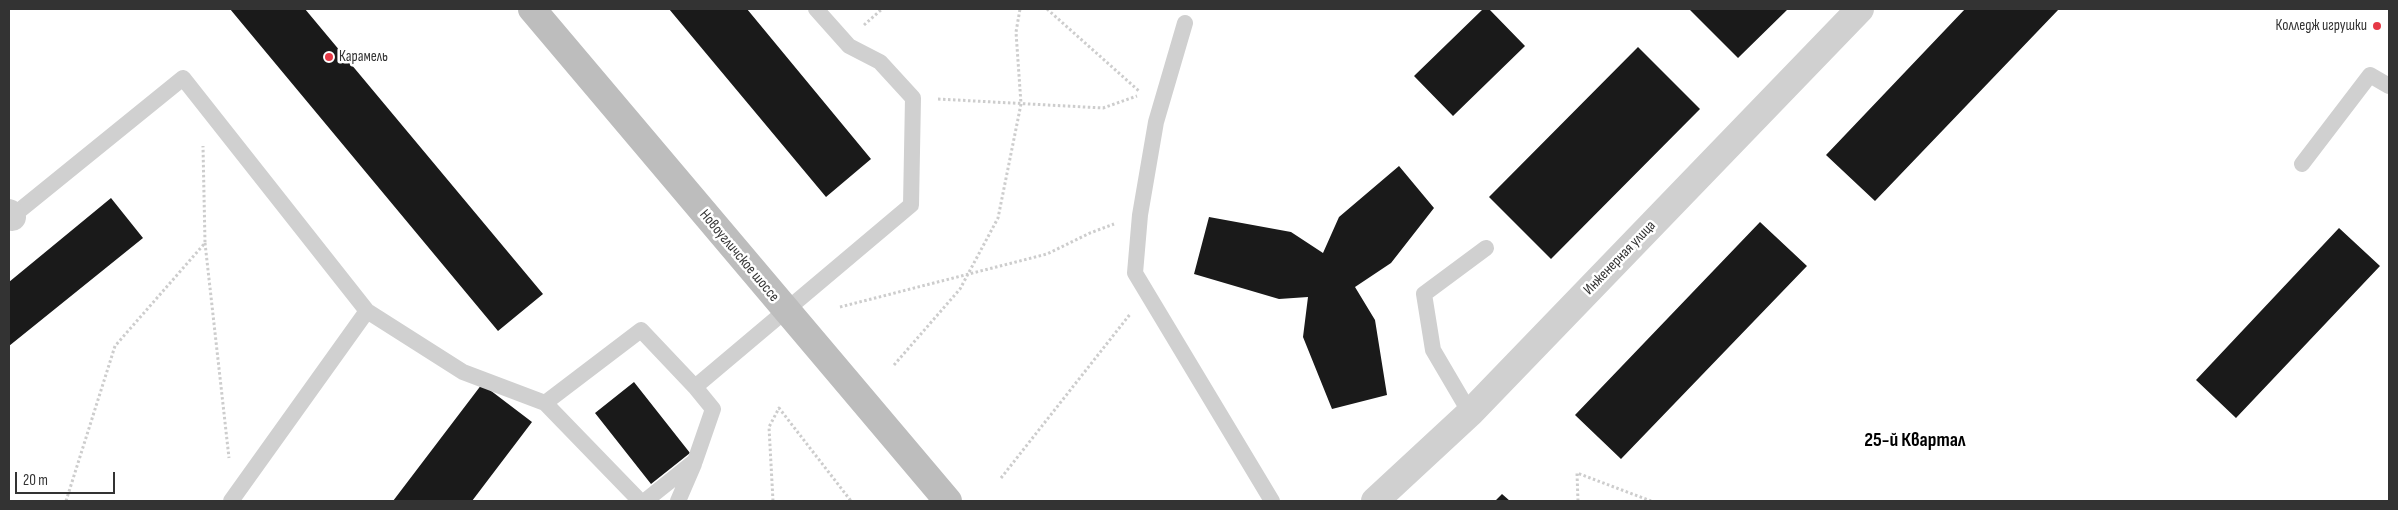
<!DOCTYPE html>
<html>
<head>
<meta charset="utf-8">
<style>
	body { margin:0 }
	#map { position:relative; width:2398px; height:510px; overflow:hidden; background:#fff; font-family:"Sofia Sans Condensed",sans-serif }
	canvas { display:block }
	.frame { position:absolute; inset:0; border:10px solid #333; pointer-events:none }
	.scale { position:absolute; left:15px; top:472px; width:100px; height:22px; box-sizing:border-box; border:2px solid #333; border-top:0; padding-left:6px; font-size:15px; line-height:18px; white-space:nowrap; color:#333; -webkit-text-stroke:4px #fff; paint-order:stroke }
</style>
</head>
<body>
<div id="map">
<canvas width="2398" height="510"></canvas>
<div class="frame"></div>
<div class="scale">20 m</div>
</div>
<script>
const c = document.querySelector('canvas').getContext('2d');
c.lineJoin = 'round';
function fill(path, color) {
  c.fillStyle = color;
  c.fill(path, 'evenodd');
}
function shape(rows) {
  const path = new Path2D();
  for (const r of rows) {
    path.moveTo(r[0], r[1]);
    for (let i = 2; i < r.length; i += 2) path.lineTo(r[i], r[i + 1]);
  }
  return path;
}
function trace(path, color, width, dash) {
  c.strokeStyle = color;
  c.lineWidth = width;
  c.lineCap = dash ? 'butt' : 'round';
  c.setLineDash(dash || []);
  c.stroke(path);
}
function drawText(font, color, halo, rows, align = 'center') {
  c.font = font + ' "Sofia Sans Condensed",sans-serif';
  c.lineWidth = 5;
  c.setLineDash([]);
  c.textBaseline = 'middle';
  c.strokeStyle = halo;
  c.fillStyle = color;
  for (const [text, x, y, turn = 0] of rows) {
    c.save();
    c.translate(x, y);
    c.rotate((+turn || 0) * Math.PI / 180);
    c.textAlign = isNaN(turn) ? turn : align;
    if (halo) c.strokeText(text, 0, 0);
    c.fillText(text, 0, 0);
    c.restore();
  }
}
fill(shape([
	[230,9,305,9,543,294,498,331],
	[669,9,747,9,871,159,826,197],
	[1483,9,1489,9,1525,46,1453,116,1414,76],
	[1689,9,1788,9,1738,58],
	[1965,9,2059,9,1875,201,1826,155],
	[1638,47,1700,109,1551,259,1489,197],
	[1399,166,1434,208,1391,263,1355,287,1375,320,1387,395,1332,409,1303,337,1308,297,1279,299,1194,274,1209,217,1291,232,1323,253,1339,217],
	[111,198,143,238,9,346,9,282],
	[1760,222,1807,266,1621,459,1575,415],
	[2339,228,2380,266,2236,418,2196,380],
	[634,382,690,453,651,484,595,413],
	[482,384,532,422,472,501,393,501],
	[1502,494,1510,501,1495,501]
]), '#1a1a1a');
trace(shape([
	[1047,9,1139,91],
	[864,25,882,9],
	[938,99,1103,108,1137,96],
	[205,243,229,458],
	[840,307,1047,254,1090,233,1114,224],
	[894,365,960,289,998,218,1021,104,1016,32,1020,9],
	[1001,478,1131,313],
	[66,501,115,346,205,243,203,146],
	[773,501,769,427,779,408,851,501],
	[1578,501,1577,473,1651,501]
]), '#cdcdcd', 3, [2.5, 2.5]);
trace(shape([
	[1185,23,1156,122,1140,215,1135,273,1272,501],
	[2302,164,2370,75,2389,86],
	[9,219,183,78,367,311,463,372,545,403,641,330,695,387,911,205,913,98,880,62,849,46,816,9],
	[545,403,640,501],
	[1470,413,1433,350,1424,294,1486,248],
	[231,501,367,311],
	[645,501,695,461,713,409,695,387],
	[678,501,694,464]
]), '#d0d0d0', 16);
trace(shape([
	[9,213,12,217],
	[1375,501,1470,413,1860,9]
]), '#d0d0d0', 28);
trace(shape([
	[532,9,948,501]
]), '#bdbdbd', 28);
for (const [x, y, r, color] of [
	[2377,26,5,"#e63946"],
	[329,57,5,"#e63946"]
]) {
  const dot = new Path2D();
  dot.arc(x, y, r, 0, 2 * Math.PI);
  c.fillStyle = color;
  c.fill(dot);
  trace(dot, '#fff', 2);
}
drawText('15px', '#333', '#fff', [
	["Колледж игрушки",2367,26],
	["Карамель",339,57,"left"]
], 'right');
drawText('15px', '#333', '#fff', [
	["Новоугличское шоссе",739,256,50],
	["Инженерная улица",1620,258,-46]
]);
drawText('bold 20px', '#000', '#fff', [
	["25-й Квартал",1915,441]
]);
</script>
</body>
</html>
